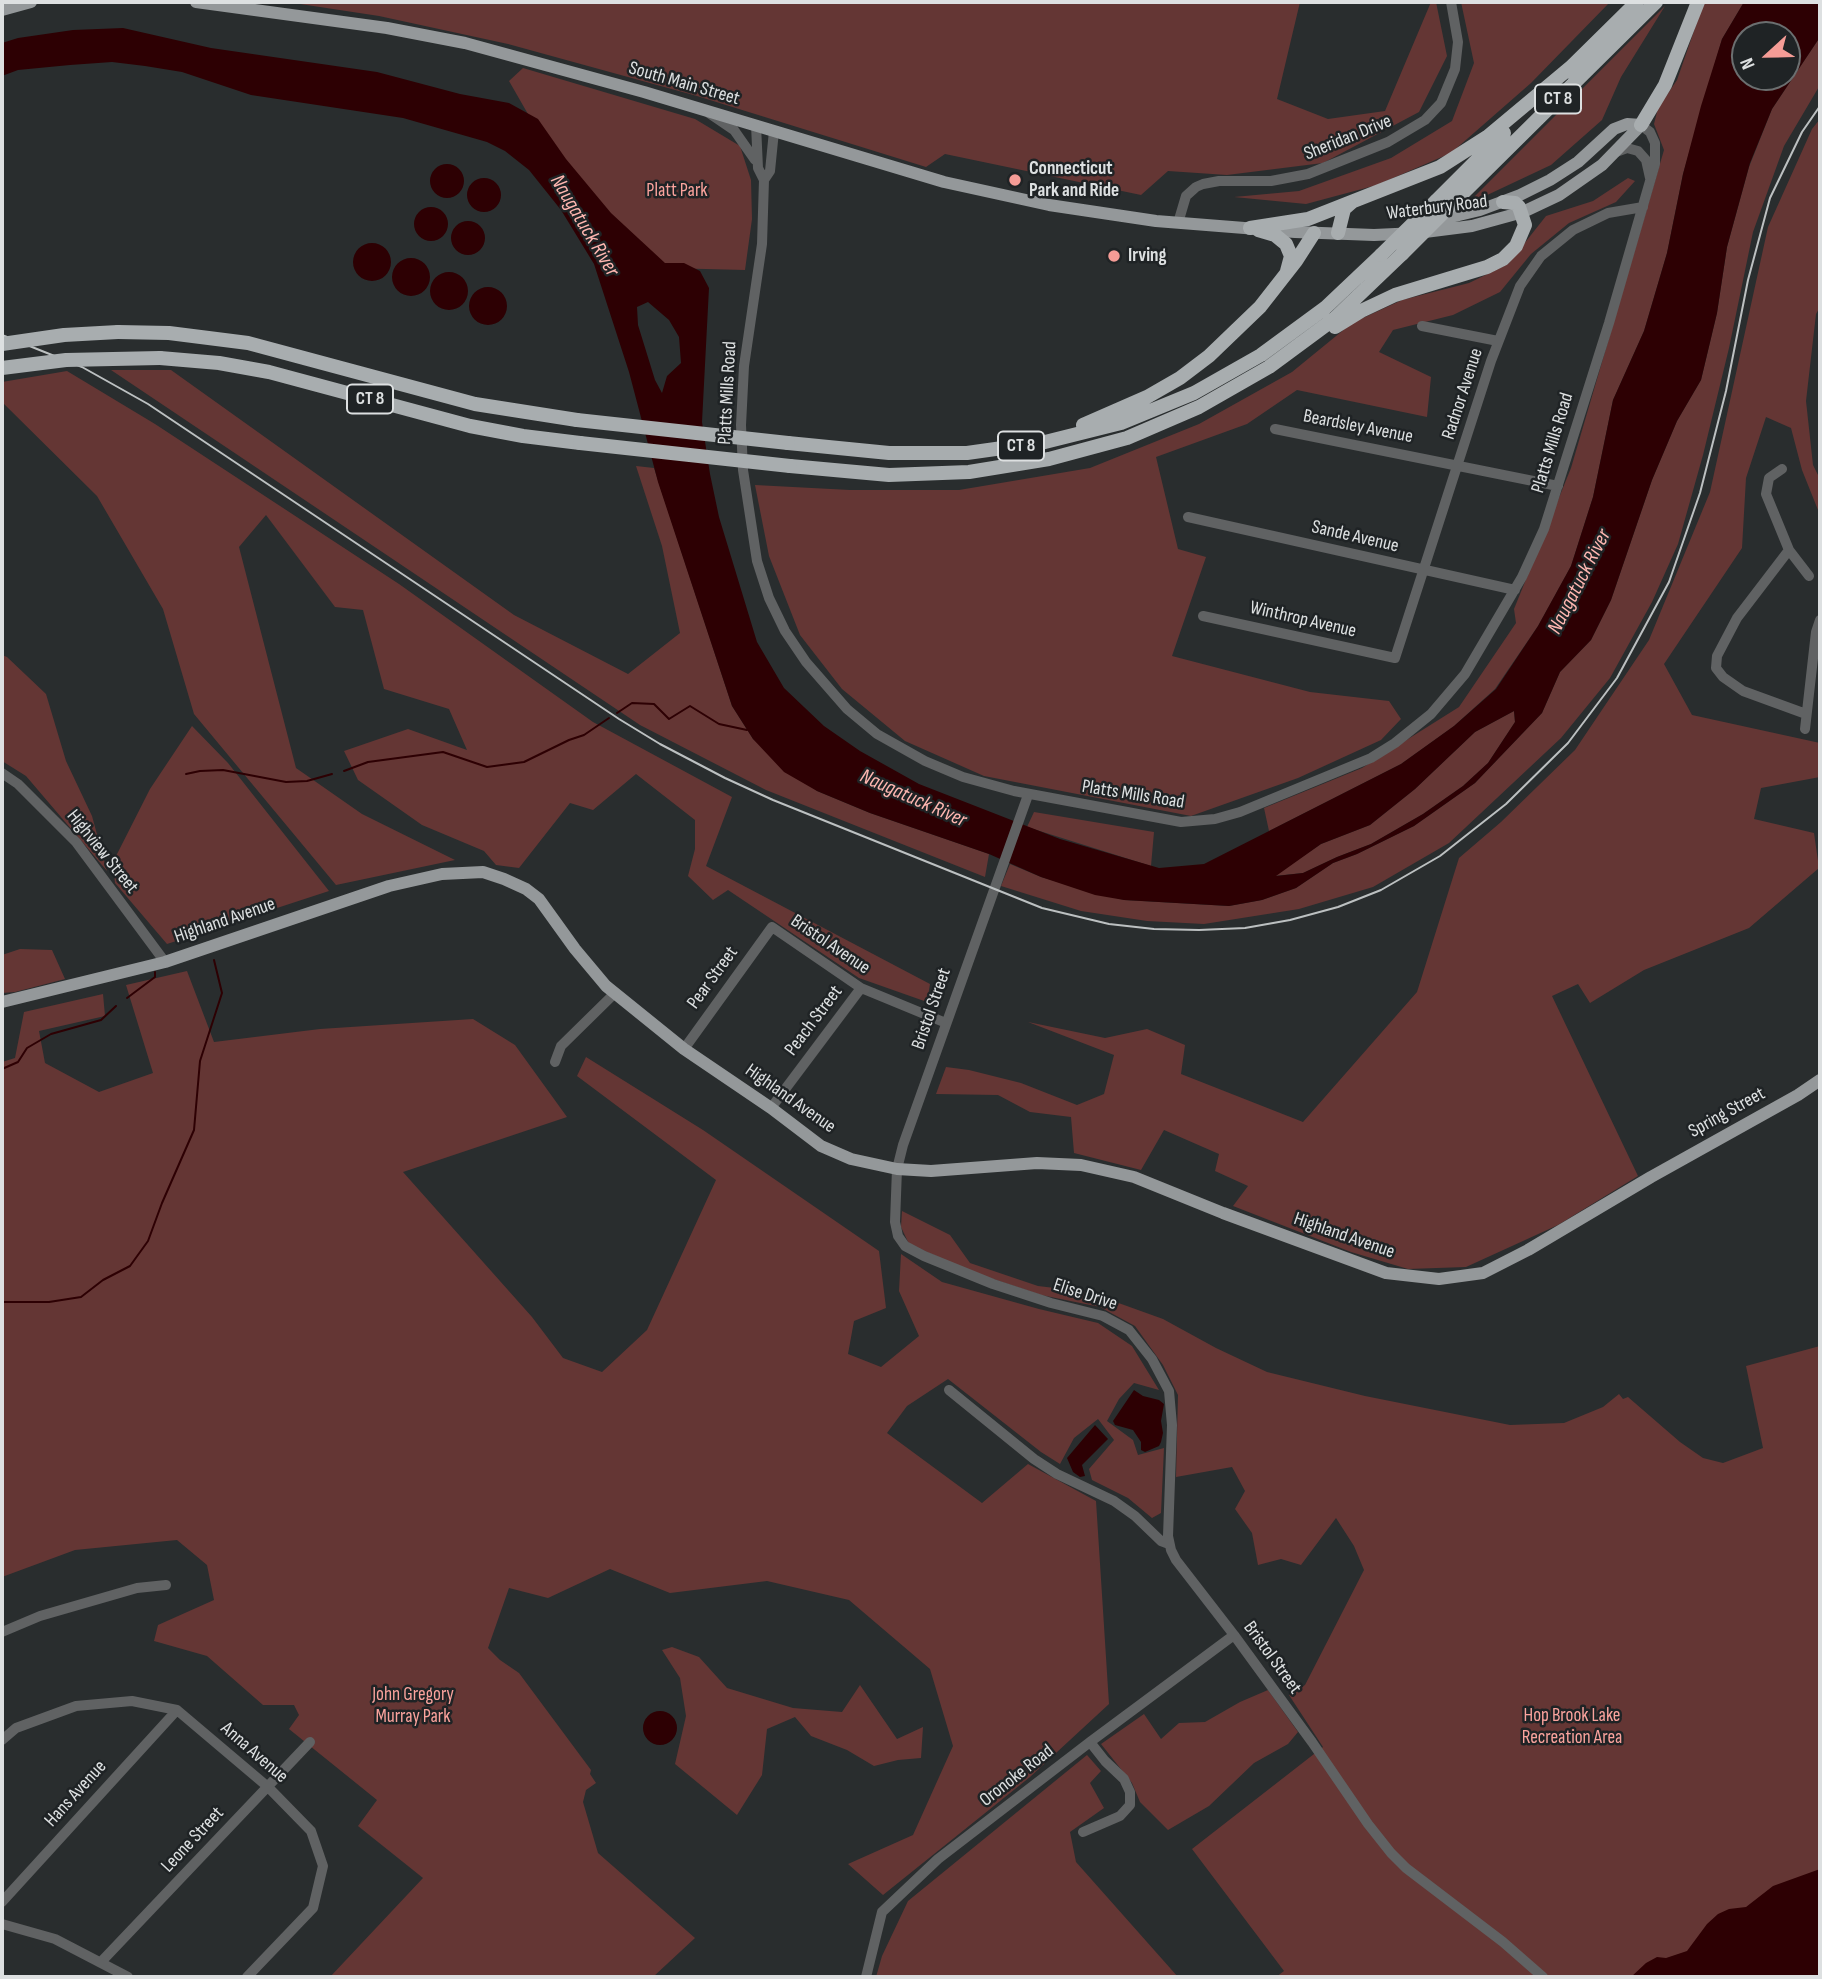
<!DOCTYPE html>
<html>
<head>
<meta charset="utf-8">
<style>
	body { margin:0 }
	#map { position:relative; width:1822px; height:1979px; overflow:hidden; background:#292d2e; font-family:"Sofia Sans Condensed",sans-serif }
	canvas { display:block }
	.frame { position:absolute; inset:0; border:4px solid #dde0e1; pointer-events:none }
	.north { position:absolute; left:1731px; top:21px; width:70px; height:70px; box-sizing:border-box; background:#1f2325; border:2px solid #6b6f70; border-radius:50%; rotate:248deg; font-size:19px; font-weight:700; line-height:28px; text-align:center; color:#dde0e1 }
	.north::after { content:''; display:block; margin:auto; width:24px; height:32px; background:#f59c96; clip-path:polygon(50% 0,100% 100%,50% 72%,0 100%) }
</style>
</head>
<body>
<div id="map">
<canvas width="1822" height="1979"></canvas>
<div class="frame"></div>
<div class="north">N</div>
</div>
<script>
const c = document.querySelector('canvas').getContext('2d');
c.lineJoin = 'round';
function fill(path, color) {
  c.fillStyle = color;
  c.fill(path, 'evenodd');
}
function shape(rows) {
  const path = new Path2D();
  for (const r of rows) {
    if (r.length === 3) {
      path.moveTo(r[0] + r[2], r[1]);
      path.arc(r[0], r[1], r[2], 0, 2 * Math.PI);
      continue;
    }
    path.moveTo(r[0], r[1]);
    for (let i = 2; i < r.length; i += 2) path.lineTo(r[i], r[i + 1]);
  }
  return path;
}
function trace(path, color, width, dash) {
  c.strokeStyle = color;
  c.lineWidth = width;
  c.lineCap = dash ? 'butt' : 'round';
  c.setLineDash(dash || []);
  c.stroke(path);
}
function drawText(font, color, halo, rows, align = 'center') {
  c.font = font + ' "Sofia Sans Condensed",sans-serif';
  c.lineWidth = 5;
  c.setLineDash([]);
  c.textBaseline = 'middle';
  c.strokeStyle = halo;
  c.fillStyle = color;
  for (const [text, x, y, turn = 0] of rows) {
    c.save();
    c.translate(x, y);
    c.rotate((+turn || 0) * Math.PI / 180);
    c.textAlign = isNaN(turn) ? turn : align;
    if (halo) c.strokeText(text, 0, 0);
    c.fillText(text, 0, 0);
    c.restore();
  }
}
fill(shape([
	[287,2,1300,2,1277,99,1328,119,1385,111,1431,2,1436,2,1447,56,1419,112,1323,163,1227,175,1168,171,1141,195,945,154,926,167,697,96,508,44,379,16],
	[1461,2,1610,2,1531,83,1451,153,1377,185,1306,204,1234,197,1299,191,1391,158,1452,121,1474,63],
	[1704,2,1744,2,1722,39,1683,174,1667,253,1644,331,1613,400,1593,497,1571,566,1538,626,1495,689,1454,726,1401,764,1269,831,1264,808,1362,768,1459,707,1516,623,1514,609,1571,468,1664,150,1654,124,1658,108,1677,80],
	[1665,6,1621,77,1602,120,1551,165,1466,205],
	[1820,37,1820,85,1784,146,1753,232,1729,348,1703,455,1678,544,1652,602,1610,678,1561,738,1449,843,1373,887,1299,909,1204,924,1147,921,1081,911,1001,886,1010,864,1041,877,1124,900,1229,906,1262,900,1296,888,1333,863,1357,854,1414,826,1475,783,1542,713,1560,672,1591,640,1611,600,1652,480,1677,421,1701,380,1717,313,1727,247,1749,167,1772,109],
	[523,68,695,119,740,146,751,180,752,219,745,270,665,268,628,243,540,135,509,81],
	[1820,119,1820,307,1816,314,1806,401,1813,465,1820,479,1820,515,1802,470,1791,428,1766,417,1746,478,1742,548,1664,664,1692,715,1820,743,1820,777,1761,788,1754,819,1814,833,1819,868,1749,928,1644,970,1590,1003,1578,984,1552,996,1638,1176,1558,1225,1466,1267,1408,1269,1351,1252,1233,1206,1248,1186,1215,1171,1219,1154,1164,1130,1141,1170,1074,1153,1071,1117,1030,1112,998,1095,936,1094,946,1067,969,1070,1021,1083,1077,1105,1104,1094,1114,1055,1028,1022,1105,1038,1147,1029,1185,1045,1181,1074,1303,1122,1417,992,1459,858,1501,822,1575,750,1649,640,1710,492,1768,227,1812,129],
	[1628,178,1635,181,1616,202,1569,223,1531,254,1500,292,1453,315,1393,330,1379,352,1431,377,1427,417,1297,390,1247,424,1156,457,1178,549,1206,557,1172,656,1310,692,1389,701,1401,719,1381,740,1298,778,1191,816,984,776,905,741,842,689,800,635,769,556,755,485,850,490,959,490,1090,468,1199,424,1292,372,1352,323,1402,300,1469,283,1508,264,1546,216,1593,201],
	[111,370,171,370,514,615,628,674,680,633,662,546,636,466,654,468,732,706,753,739,817,791,870,813,989,854,985,877,766,790,640,725],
	[67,371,155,424,399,584,593,722,732,797,706,866,930,984,927,1002,859,978,728,890,713,900,688,876,695,849,695,820,636,774,593,810,570,803,519,868,496,865,484,851,422,825,358,780,344,751,408,729,467,750,449,709,384,689,363,610,335,607,266,515,239,547,296,768,362,814,455,860,336,885,194,714,163,609,97,496,2,402,2,382],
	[2,655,7,657,46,694,66,761,92,816,107,871,26,776,2,761],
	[1514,711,1515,722,1488,763,1463,786,1423,814,1371,844,1337,857,1303,873,1274,876,1321,844,1370,825,1415,789,1475,732],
	[192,726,228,763,329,891,167,944,115,883,113,862,150,789],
	[1034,812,1154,832,1151,866,1027,827],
	[20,949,52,950,65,979,15,992,2,993,2,955],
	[187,971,214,1042,320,1029,473,1019,515,1045,567,1117,403,1172,532,1317,563,1358,602,1372,647,1330,716,1180,577,1076,586,1057,703,1130,879,1251,886,1308,854,1321,848,1354,881,1367,919,1336,899,1291,901,1254,942,1282,1039,1309,1098,1323,1132,1346,1159,1390,1134,1383,1119,1399,1107,1421,1133,1440,1138,1455,1164,1448,1161,1513,1152,1518,1128,1498,1092,1480,1089,1469,1114,1440,1098,1419,1074,1438,1060,1464,1041,1452,948,1379,907,1406,887,1433,982,1503,1028,1464,1096,1501,1109,1704,1030,1777,883,1895,848,1864,913,1835,953,1746,930,1669,849,1600,767,1581,670,1593,610,1569,548,1598,509,1588,488,1648,500,1660,519,1673,591,1770,590,1774,596,1783,586,1790,583,1802,598,1853,695,1938,653,1977,330,1977,423,1878,358,1826,377,1800,289,1729,299,1715,294,1705,263,1705,207,1656,154,1641,158,1625,214,1600,207,1565,177,1540,75,1550,2,1577,2,1062,15,1058,24,1012,103,994,105,1016,39,1031,45,1063,99,1092,153,1073,126,985],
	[902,1211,950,1235,970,1263,1038,1286,1088,1292,1163,1319,1216,1348,1267,1372,1365,1396,1510,1425,1564,1423,1603,1407,1619,1394,1623,1399,1628,1397,1680,1442,1703,1458,1723,1463,1763,1448,1746,1366,1820,1346,1820,1977,1276,1977,1284,1971,1192,1849,1323,1747,1289,1695,1305,1685,1364,1570,1354,1546,1336,1518,1301,1565,1281,1559,1258,1565,1252,1533,1235,1509,1245,1491,1232,1467,1176,1477,1178,1395,1163,1365,1135,1326,1100,1307,1041,1295,969,1271,909,1244,901,1227],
	[672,1647,699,1657,727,1688,793,1708,842,1712,860,1685,897,1739,923,1727,921,1758,898,1760,874,1766,847,1750,811,1736,795,1717,767,1729,762,1775,737,1815,675,1764,686,1716,680,1678,662,1650],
	[1268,1690,1298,1732,1288,1744,1254,1763,1209,1806,1168,1830,1140,1802,1132,1783,1101,1744,1144,1714,1161,1739,1179,1723,1205,1722,1240,1702],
	[1087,1755,1101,1771,1090,1783,1104,1808,1070,1832,1076,1862,1178,1977,876,1977,882,1956,908,1901]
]), '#643634');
fill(shape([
	[1744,2,1820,2,1820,37,1772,109,1750,163,1727,247,1717,313,1701,380,1677,421,1652,480,1611,600,1591,640,1560,672,1542,713,1475,783,1414,826,1357,854,1333,863,1296,888,1262,900,1229,906,1124,900,1095,895,1041,877,989,854,870,813,817,791,784,772,753,739,732,706,658,482,629,372,594,264,561,210,529,170,505,151,487,142,403,118,251,95,182,72,145,66,112,62,70,65,18,70,2,76,2,43,18,38,73,30,123,28,211,48,377,72,460,94,509,103,538,119,566,159,611,213,665,263,684,263,700,271,709,288,702,422,710,474,719,517,757,642,784,688,824,726,860,751,919,784,1060,839,1159,868,1204,864,1401,764,1454,726,1496,689,1538,626,1571,566,1593,497,1613,400,1644,331,1667,253,1683,174,1701,106,1722,39],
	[1745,35,1787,35,1787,77,1745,77],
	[648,302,669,320,679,337,681,363,667,376,662,393,655,380,638,325,637,307],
	[1514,711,1515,722,1488,763,1463,786,1423,814,1371,844,1337,857,1303,873,1276,876,1321,844,1370,825,1415,789,1475,732],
	[447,181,17],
	[484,195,17],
	[431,224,17],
	[468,238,17],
	[372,262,19],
	[411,277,19],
	[449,291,19],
	[488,306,19],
	[1134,1390,1143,1396,1159,1400,1164,1404,1161,1421,1163,1433,1161,1442,1159,1446,1145,1452,1141,1450,1141,1442,1133,1430,1115,1425,1113,1421],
	[1095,1425,1108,1439,1082,1465,1085,1476,1080,1477,1073,1472,1067,1458],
	[660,1728,17],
	[1820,1869,1820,1977,1631,1977,1646,1963,1657,1957,1666,1958,1687,1951,1707,1924,1718,1914,1729,1909,1746,1907,1773,1886]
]), '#2d0003');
trace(shape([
	[617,713,632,703,654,704,669,719,690,706,719,724,747,730],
	[344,771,368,762,443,752,487,767,524,762,569,740,584,735,609,718],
	[186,774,200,771,223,770,286,782,307,781,332,774],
	[127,998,155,977,155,972],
	[2,1069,18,1062,27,1048,51,1034,101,1020,116,1006],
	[2,1302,49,1302,81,1297,103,1280,130,1266,148,1241,162,1203,194,1130,200,1061,222,993,214,960]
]), '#2d0003', 2);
trace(shape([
	[709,113,734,130,755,160],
	[756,125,758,168,764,180,762,244,744,366,741,425,743,470,757,561,769,598,785,631,806,662,847,709,877,734,925,761,963,777,1014,791,1181,822,1215,819,1240,812,1371,758,1395,743,1431,714,1465,674,1522,577,1544,529,1609,323,1655,164,1655,143,1650,132,1641,125],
	[1616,152,1627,148,1638,151,1646,160,1650,178],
	[764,180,770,171,774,131],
	[1178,223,1186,196,1196,187,1203,184,1219,181,1271,181,1308,174,1388,142,1425,120,1441,103,1455,69,1458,42,1451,2],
	[1422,326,1498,341],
	[1275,429,1558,486],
	[1782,469,1769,478,1766,494,1789,550,1809,576],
	[1188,517,1515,590],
	[1789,550,1737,618,1717,656,1716,668,1723,677,1743,691,1806,714],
	[1203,616,1395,658,1491,361,1520,286,1541,256,1573,230,1608,213,1643,207],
	[1805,729,1816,632,1820,620],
	[2,773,18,784,76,842,165,962],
	[1028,795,903,1145,897,1169,895,1222,898,1236,905,1246,924,1256,993,1284,1051,1303,1103,1316,1129,1330,1152,1359,1169,1391,1172,1425,1168,1536,1171,1550,1176,1560,1234,1635,1312,1742,1368,1824,1391,1853,1406,1868,1503,1942,1543,1977],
	[684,1049,772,927,861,988,946,1023],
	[555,1062,561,1046,615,993],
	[771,1108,861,988],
	[949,1390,1034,1459,1057,1474,1114,1501,1135,1516,1161,1541,1169,1544],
	[2,1632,40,1616,137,1588,166,1585],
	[2,1740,16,1728,76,1706,132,1701,177,1710,268,1787,311,1831,323,1866,313,1908,247,1977],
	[1083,1832,1120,1816,1130,1805,1130,1792,1124,1779,1105,1761,1090,1742],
	[2,1902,177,1710],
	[2,1924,55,1939,128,1977],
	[101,1962,310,1742],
	[866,1977,882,1912,938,1859,1090,1742,1234,1635]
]), '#606263', 10);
trace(shape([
	[196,2,387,28,465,43,644,92,944,182,1049,205,1156,221,1295,232,1374,235,1417,233,1472,226,1523,212,1559,195,1602,165,1641,125],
	[2,10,31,2],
	[1434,221,1480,210,1520,195,1550,180,1578,162,1614,129,1627,124,1641,125],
	[2,1002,165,962,389,886,442,874,483,872,504,879,526,889,539,899,575,949,606,986,684,1049,771,1108,821,1146,851,1159,897,1169,931,1171,1037,1163,1081,1165,1134,1177,1223,1213,1386,1273,1439,1279,1483,1273,1528,1250,1651,1177,1798,1095,1820,1080]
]), '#94989a', 12);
trace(shape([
	[1566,72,1637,2],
	[1641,125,1665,85,1698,2],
	[1459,197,1656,2],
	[1436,201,1504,133],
	[1250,228,1308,219,1440,167,1487,137,1572,66],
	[1258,230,1275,235,1286,244,1291,256,1287,271],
	[1338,233,1344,209,1352,202],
	[1335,327,1361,311,1395,295,1487,267,1503,259,1516,246,1525,225,1519,207,1515,203,1503,202],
	[118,332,169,333,248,343,475,404,577,420],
	[160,358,219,363,269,372,470,426,523,436,580,443],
	[1083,425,1147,397,1180,378,1209,356,1260,307,1296,261,1314,233],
	[788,443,889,453,967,453,1045,442,1121,423,1194,393,1261,355,1325,308,1381,255],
	[790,466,889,475,969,472,1049,459,1127,438,1199,407,1269,367,1334,319,1402,254]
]), '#a8adaf', 14);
trace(shape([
	[2,335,82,367,148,404,619,719,660,744,725,778,773,800,1042,908,1109,924,1154,929,1199,930,1245,928,1290,920,1338,907,1381,890,1440,856,1506,804,1568,743,1617,678,1669,582,1700,493,1726,391,1748,280,1770,198,1802,132,1820,106]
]), '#bcc0c1', 2);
trace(shape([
	[1402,254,1459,197],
	[1381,255,1436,201],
	[2,344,64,335,118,332],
	[2,368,66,360,160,358],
	[577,420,788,443],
	[580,443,790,466]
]), '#a8adaf', 14);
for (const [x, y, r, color] of [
	[1015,180,7,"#f59c96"],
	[1114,256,7,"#f59c96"]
]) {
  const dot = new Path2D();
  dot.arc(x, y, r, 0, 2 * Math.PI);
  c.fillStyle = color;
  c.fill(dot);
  trace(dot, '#1f2325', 2.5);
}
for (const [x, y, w] of [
	[1558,99,46],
	[370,399,46],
	[1021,446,46]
]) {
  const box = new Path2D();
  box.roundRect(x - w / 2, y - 14.5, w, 29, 5);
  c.fillStyle = '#1f2325';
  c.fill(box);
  trace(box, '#dde0e1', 2);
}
drawText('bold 18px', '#dde0e1', null, [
	["CT 8",1558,99],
	["CT 8",370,399],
	["CT 8",1021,446]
]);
drawText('19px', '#dde0e1', '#1f2325', [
	["South Main Street",684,84,16],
	["Sheridan Drive",1348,138,-22],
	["Waterbury Road",1437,208,-7],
	["Platts Mills Road",728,393,-87],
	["Radnor Avenue",1463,394,-72],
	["Beardsley Avenue",1358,427,11],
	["Platts Mills Road",1553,443,-73],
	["Sande Avenue",1355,537,13],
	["Winthrop Avenue",1303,620,13],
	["Platts Mills Road",1133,795,9],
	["Highview Street",102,852,51],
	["Highland Avenue",225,921,-19],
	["Bristol Avenue",830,945,34],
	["Pear Street",713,978,-54],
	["Bristol Street",932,1009,-71],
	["Peach Street",814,1021,-53],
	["Highland Avenue",790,1099,35],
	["Spring Street",1727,1113,-29],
	["Highland Avenue",1344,1236,19],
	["Elise Drive",1085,1295,18],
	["Bristol Street",1272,1658,54],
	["Anna Avenue",254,1753,41],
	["Oronoke Road",1017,1776,-38],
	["Hans Avenue",76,1794,-48],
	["Leone Street",193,1840,-47]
]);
drawText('bold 19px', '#dde0e1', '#1f2325', [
	["Connecticut",1029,169],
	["Park and Ride",1029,191],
	["Irving",1128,256]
], 'left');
drawText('19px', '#fba39d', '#1f2325', [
	["Platt Park",677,191],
	["John Gregory",413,1695],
	["Murray Park",413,1717],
	["Hop Brook Lake",1572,1716],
	["Recreation Area",1572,1738]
]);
drawText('italic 21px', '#ffb7b1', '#1f2325', [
	["Naugatuck River",584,226,59],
	["Naugatuck River",1580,582,-63],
	["Naugatuck River",913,799,24]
]);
</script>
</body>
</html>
